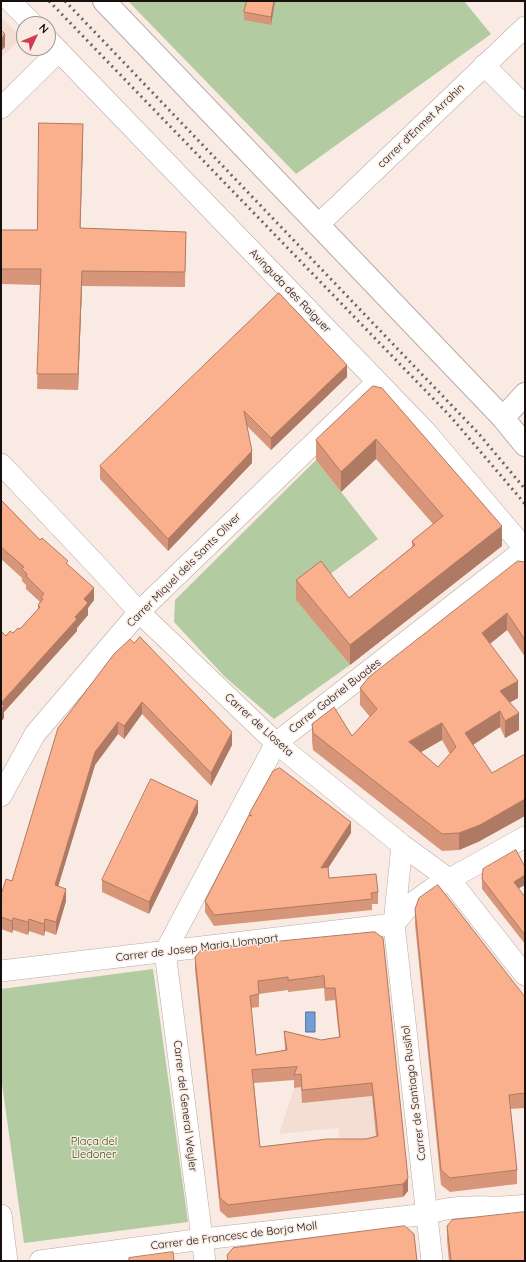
<!DOCTYPE html>
<meta charset="utf-8">
<style>
body{margin:0}
#map{position:relative;width:526px;height:1262px;overflow:hidden;background:#f9ebe4;font-family:Quicksand,sans-serif}
canvas{display:block}
.frame{position:absolute;inset:0;border:2px solid #16110f;pointer-events:none}
.north{position:absolute;left:16px;top:16px;width:40px;height:40px;box-sizing:border-box;background:#f9ebe4;border:1px solid #9e948f;border-radius:50%;rotate:46deg;font-size:11px;font-weight:700;line-height:16px;text-align:center;color:#16110f}
.north::after{content:'';display:block;margin:auto;width:14px;height:18px;background:#ce3d4e;clip-path:polygon(50% 0,100% 100%,50% 72%,0 100%)}
</style>
<div id="map">
<canvas width="526" height="1262"></canvas>
<div class="frame"></div>
<div class="north">N</div>
</div>
<script>
const ctx = document.querySelector('canvas').getContext('2d');
ctx.lineJoin = 'round';
function fill(path, color) { ctx.fillStyle = color; ctx.fill(path, 'evenodd'); }
function strokePath(path, color, width, dash) { ctx.strokeStyle = color; ctx.lineWidth = width; ctx.lineCap = dash ? 'butt' : 'round'; ctx.setLineDash(dash || []); ctx.stroke(path); }
function write(font, color, halo, rows, align = 'center') {
  ctx.font = font + ' Quicksand,sans-serif'; ctx.lineWidth = 3; ctx.setLineDash([]); ctx.textBaseline = 'middle'; ctx.strokeStyle = halo; ctx.fillStyle = color; for (const [text, x, y, turn = 0] of rows) {
    ctx.save(); ctx.translate(x, y); ctx.rotate((+turn || 0) * Math.PI / 180); ctx.textAlign = isNaN(turn) ? turn : align; if (halo) ctx.strokeText(text, 0, 0); ctx.fillText(text, 0, 0); ctx.restore();
  }
}
fill(new Path2D(`
 M1 17 22 38 1 58Z
 M395 1071 403 1146 341 1152 338 1128 279 1134 297 1080Z`), '#f4ded4');
fill(new Path2D(`
 M128 1H464L491 34 296 174Z
 M316 460 378 539 296 599 350 665 274 719 225 677 174 622 175 600Z
 M153 969 188 1222 24 1243 1 1076V989Z`), '#b3cba1');
const water = new Path2D(`
 M306 1012H315V1032H306Z`);
fill(water, '#739dd9');
strokePath(water, '#57739c', 1);
const street = new Path2D(`
 M10 1 33 24
 M48 40 426 432 525 549
 M484 65 525 106
 M1 108 59 51
 M318 225 525 27
 M1 464 102 571 139 612 276 743 402 845 450 880 525 975
 M1 796 35 734 139 612 377 382
 M402 845 394 924 432 1261
 M394 924 411 904 432 889 525 837
 M1 971 394 924
 M1 1215 7 1261
 M40 1261 203 1239 428 1214C458 1202 493 1210 525 1205
 M205 1261 165 952 276 743 525 549`);
const secondary = new Path2D(`
 M503 418 525 394`);
const primary = new Path2D(`
 M104 1 503 418 525 445`);
strokePath(street, '#b8aaa4', 22);
strokePath(secondary, '#b8aaa4', 24);
strokePath(primary, '#b8aaa4', 24);
strokePath(street, '#fff', 21);
strokePath(secondary, '#fff', 22);
strokePath(primary, '#fff', 22);
strokePath(new Path2D(`
 M49 1 451 417 525 504
 M65 1 479 434 525 489`), '#6d6561', 3, [2, 4]);
fill(new Path2D(`
 M275 1 271 25 244 20V12Z
 M83 139 80 228 186 232 185 287 82 286 78 390 37 389 40 285 1 284V230H37Z
 M279 293 347 377 271 450 247 426 252 463 168 551 100 479V466Z
 M373 386 502 546 350 665 296 600V580L349 598 412 547V541L433 524 376 459 341 492 316 460V440Z
 M1 500 40 540 68 565 94 600 88 608V615L77 628V631L4 712V718L1 722V631L6 636 20 629 38 609V605L40 602 26 589V585L22 581V578L1 559Z
 M525 562V657L507 630 490 644 518 698 510 702 519 730 505 738 500 727 473 745 480 841 459 850 442 851 313 750 312 741V724L352 736 370 717 360 705V688ZM442 740 450 754 438 767 421 752Z
 M134 643 232 745 211 786 142 714 124 739 118 734 95 765 58 886 66 901 56 935 45 931 44 936 29 931 28 935 13 930 12 933 1 929V895L12 881Z
 M198 813 149 914 102 892V880Z
 M249 814 351 833 328 868 329 878 378 892V904H372V910L214 926 205 912V901L249 815Z
 M525 867V885L518 888 525 897V944L482 889V879Z
 M415 909 525 997V1108L510 1109 517 1170V1184L450 1192 441 1185 415 924Z
 M375 932 408 1191 403 1197 228 1218 220 1211 195 970V957ZM324 988 325 1001 335 1000 339 1037 321 1040 284 1031 285 1050 256 1055 251 1008 259 1007V994L288 990V992ZM294 1080V1088L301 1087 302 1103 372 1096 376 1136 366 1139 260 1147 254 1083Z
 M447 1226 525 1261H449L447 1240Z`), '#d79679');
fill(new Path2D(`
 M274 1H275L271 25V17Z
 M5 34V47L1 51V39Z
 M83 124V139L80 243V228Z
 M82 271V286L78 390V374Z
 M347 365V377L271 450V438Z
 M376 439V459L341 492V472Z
 M252 451V463L168 551V539Z
 M502 526V546L350 665V645Z
 M94 588V600L88 608V615L77 628V631L4 712V718L1 722V703L75 617 84 599Z
 M507 613V630L482 650V633Z
 M518 681V698L500 708V691Z
 M142 702V714L124 739V726Z
 M500 711V727L465 750V733Z
 M519 713V730L505 738V721Z
 M118 722V734L95 765 55 897V885L95 752Z
 M442 723V740L409 759V742Z
 M232 732V745L211 786V773Z
 M525 799V816L480 841 459 850V833Z
 M198 801V813L149 914V902Z
 M351 822V833L321 879V868Z
 M525 875V885L514 891V882Z
 M66 889V901L56 935V922Z
 M13 918V930L12 933V921Z
 M29 919V931L28 935V922Z
 M45 919V931L44 936V924Z
 M408 1178V1191L403 1197V1184Z`), '#af7a63');
const building = new Path2D(`
 M247 1H274L271 17 244 12Z
 M1 30 5 34 1 39Z
 M39 123 83 124 80 228 186 232 185 272 82 271 78 374H37L41 269H1V230H37Z
 M279 293 347 365 271 438 244 411 252 451 168 539 100 466Z
 M373 386 382 388 502 526 350 645 296 580 321 561 349 598 415 545 412 541 443 516 376 439 341 472 316 440Z
 M1 500 40 540 42 538 68 561 66 563 94 588 84 599 88 603 75 617 77 619 1 703 4 706 1 710V631L6 636 10 631 13 633 18 628 20 629 40 607 38 605 43 599 41 597 44 594 26 576 27 574 22 569 24 567 1 547Z
 M518 561 525 562V640L507 613 482 633 518 681 500 691 519 713 505 721 500 711 465 733 492 773 525 754V799L480 825 459 833 442 834 313 733 312 724 334 707 352 736 377 709 360 688 369 677ZM442 723 456 747 438 767 409 742Z
 M140 637 232 732 211 773 142 702 124 726 118 722 95 752 55 885 66 889 56 922 45 919 44 924 29 919 28 922 13 918 12 921 1 917V906L2 902H1V895L6 879 12 881 58 728 114 654 130 639 134 643Z
 M280 768 351 822 321 868 328 867 329 878 376 874 378 892 371 893 372 899 214 915 205 901 249 815 252 816 249 814 273 771Z
 M151 779 198 801 149 902 102 880Z
 M516 850 525 867V875L514 882 525 897V935L482 879 483 869Z
 M438 885 525 997V1093L509 1095 517 1170 450 1178 441 1170 415 909 419 898Z
 M375 932 383 938 408 1178 403 1184 228 1205 220 1198 195 957 202 949ZM324 976 325 988H335L340 1037 321 1040 284 1031 287 1050 256 1055 250 996 259 994 258 981 288 977V980ZM297 1067 294 1075 301 1074 302 1090 372 1083 378 1136 366 1139H327L260 1147 252 1070Z
 M525 1212V1261H451L447 1226 452 1220Z
 M405 1226 414 1234 417 1261H228L227 1255 233 1248Z
 M173 1252 174 1261H129V1258Z`);
fill(building, '#faaf8d');
strokePath(building, '#af7a63', 1);
write('11px', '#16110f', '#f9ebe4', [
 ["carrer d'Enmet Arrahin",421,126,-44],
 ["Avinguda des Raiguer",290,291,46],
 ["Carrer Miquel dels Sants Oliver",184,570,-45],
 ["Carrer Gabriel Buades",335,696,-38],
 ["Carrer de Lloseta",259,725,42],
 ["Carrer de Josep Maria Llompart",197,948,-7],
 ["Carrer de Santiago Rusiñol",414,1093,-97],
 ["Carrer del General Weyler",185,1106,83],
 ["Carrer de Francesc de Borja Moll",234,1236,-7]
]);
write('11px', '#305107', '#f9ebe4', [
 ["Plaça del",94,1142],
 ["Lledoner",94,1155]
]);
</script>
